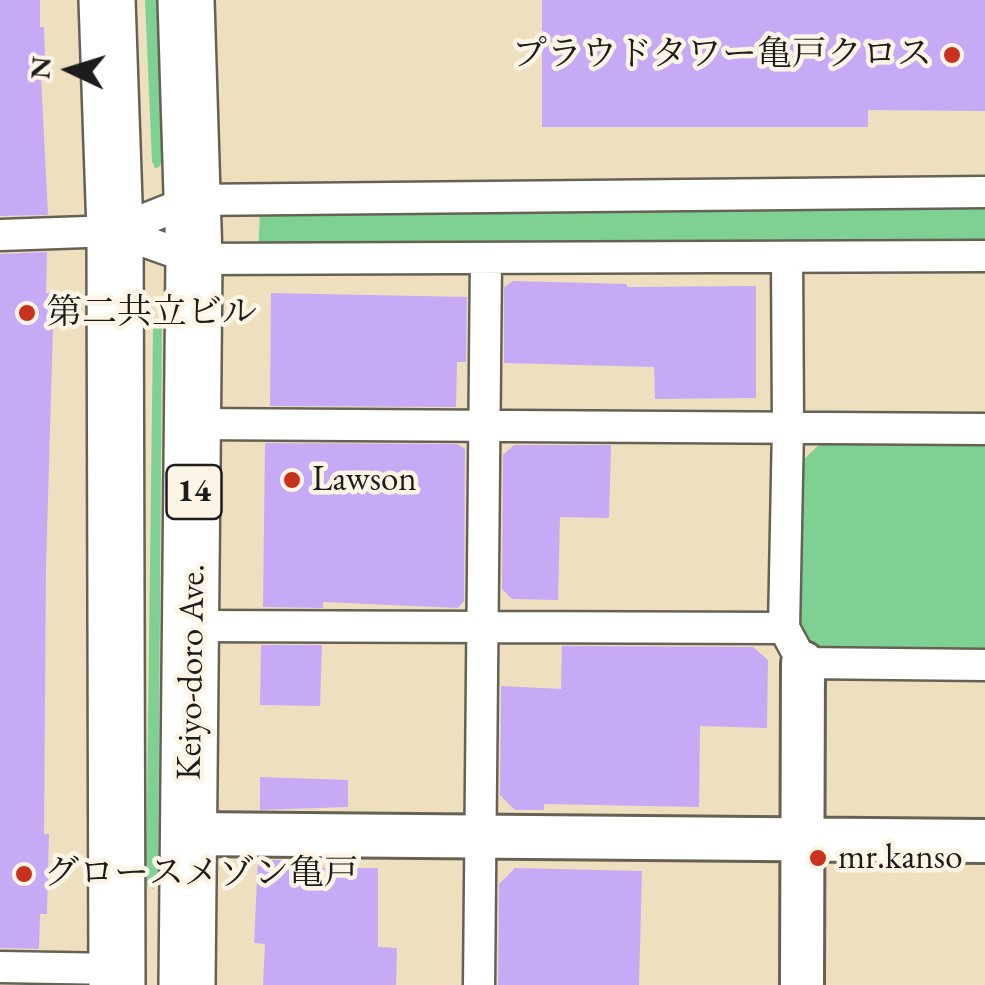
<!DOCTYPE html>
<meta charset="utf-8">
<style>
body{margin:0}
#map{position:relative;width:985px;height:985px;overflow:hidden;background:#eee0be;font-family:"EB Garamond",serif}
canvas{display:block}
.north{position:absolute;left:20px;top:20px;width:100px;height:100px;-webkit-text-stroke:8px #fcf5e5;paint-order:stroke;rotate:274deg;font-size:28px;font-weight:700;line-height:40px;text-align:center;color:#1c1c1c}
.north::after{content:'';display:block;margin:auto;width:35px;height:45px;background:#1c1c1c;clip-path:polygon(50% 0,100% 100%,50% 72%,0 100%)}
</style>
<div id="map">
<canvas width="985" height="985"></canvas>
<div class="north">N</div>
</div>
<script>
const ctx = document.querySelector('canvas').getContext('2d');
ctx.lineJoin = 'round';
function fill(path, color) { ctx.fillStyle = color; ctx.fill(path, 'evenodd'); }
function strokePath(path, color, width, dash) { ctx.strokeStyle = color; ctx.lineWidth = width; ctx.lineCap = dash ? 'butt' : 'round'; ctx.setLineDash(dash || []); ctx.stroke(path); }
function write(font, color, halo, rows, align = 'center') {
  ctx.font = font + ' "EB Garamond","Noto Serif JP",serif'; ctx.lineWidth = 9; ctx.setLineDash([]); ctx.textBaseline = 'middle'; ctx.strokeStyle = halo; ctx.fillStyle = color; for (const [text, x, y, turn = 0] of rows) {
    ctx.save(); ctx.translate(x, y); ctx.rotate((+turn || 0) * Math.PI / 180); ctx.textAlign = isNaN(turn) ? turn : align; if (halo) ctx.strokeText(text, 0, 0); ctx.fillText(text, 0, 0); ctx.restore();
  }
}
fill(new Path2D(`
 M145 0H157L162 162 159 167 155 168 152 161Z
 M985 204V246L258 254 260 212Z
 M155 321 162 325 158 885 153 889 146 884 153 327Z
 M825 439 985 443V654L815 649 799 630 803 460Z`), '#7ed193');
fill(new Path2D(`
 M0 0H40V27H44L45 57H40L48 215 0 216Z
 M542 0H985V111L868 110V127H542Z
 M47 252 46 293H54L46 566 44 834H49L47 914H40L39 949 0 948V254Z
 M513 281 627 284V287L756 286V398L655 399 654 367 504 363V287Z
 M271 293 467 297 466 362H457L456 407 270 406Z
 M265 443 457 444 465 449 464 601 458 608 323 602V608L263 607Z
 M514 445H611L609 518 560 517 558 600 512 599 502 589 503 455Z
 M261 645H322L320 706 260 705Z
 M562 646 753 647 768 660 767 728 700 726 699 807 544 804V810H515L500 795 501 686 561 689Z
 M260 777 348 780V807L260 810Z
 M258 860H319V868H378V947L397 948 396 985H263L265 944 254 943Z
 M515 868 642 871 639 985H498L499 884Z`), '#c6aaf6');
const street = new Path2D(`
 M115 231 194 259 985 256
 M0 235 115 231 193 200 985 192
 M787 257 788 427 784 628 803 663 985 665
 M194 424 985 429
 M193 626 784 628
 M0 967 117 969
 M479 985 486 259`);
const secondary = new Path2D(`
 M190 834 985 841
 M802 985 803 663`);
const highway = new Path2D(`
 M107 0 115 231 117 985
 M186 0 194 259 187 985`);
strokePath(street, '#666155', 35);
strokePath(secondary, '#666155', 48);
strokePath(highway, '#666155', 60);
strokePath(street, '#fff', 30);
strokePath(secondary, '#fff', 42);
strokePath(highway, '#fff', 55);
for (const [x, y, r, color] of [
 [952,55,10,"#c8321e"],
 [27,313,10,"#c8321e"],
 [292,480,10,"#c8321e"],
 [818,858,10,"#c8321e"],
 [24,874,10,"#c8321e"]
]) { const dot = new Path2D(); dot.arc(x, y, r, 0, 2 * Math.PI); ctx.fillStyle = color; ctx.fill(dot); strokePath(dot, '#fcf5e5', 4); }
for (const [x, y, w] of [
 [194,492,55]
]) { const box = new Path2D(); box.roundRect(x - w / 2, y - 27, w, 54, 8); ctx.fillStyle = '#fcf5e5'; ctx.fill(box); strokePath(box, '#1c1c1c', 2.5); }
write('bold 32px', '#1c1c1c', null, [
 ["14",194,492]
]);
write('35px', '#1c1c1c', '#fcf5e5', [
 ["プラウドタワー亀戸クロス",932,55,"right"],
 ["第二共立ビル",47,313],
 ["Lawson",312,480],
 ["mr.kanso",838,858],
 ["グロースメゾン亀戸",44,874]
], 'left');
write('35px', '#1c1c1c', '#fcf5e5', [
 ["Keiyo-doro Ave.",192,672,-89]
]);
</script>
